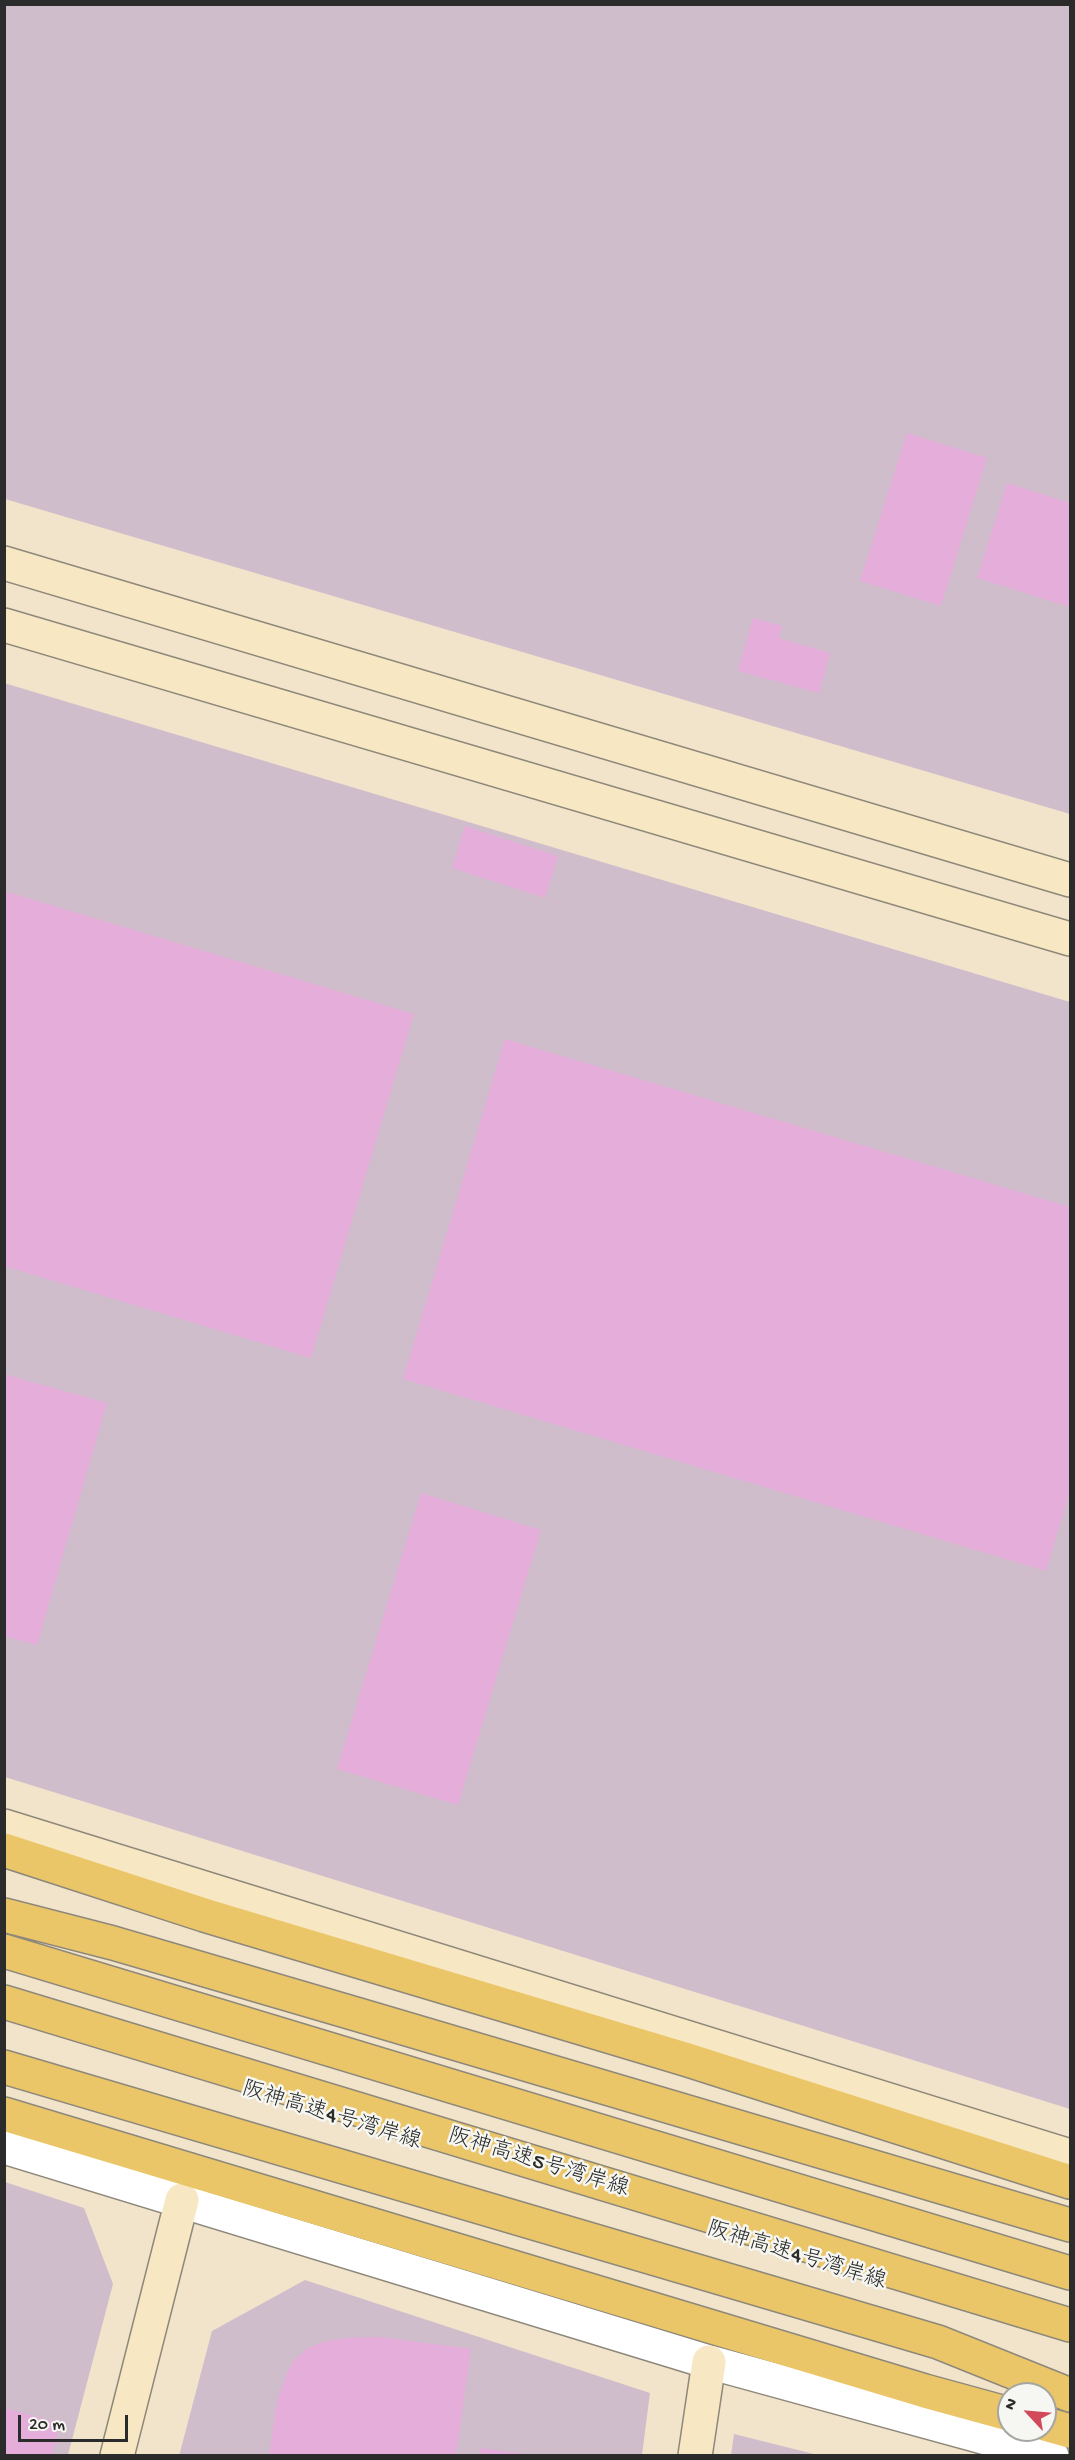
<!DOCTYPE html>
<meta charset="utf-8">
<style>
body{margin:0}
#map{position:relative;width:1075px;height:2460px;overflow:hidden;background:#f2e4cb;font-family:"Gochi Hand",sans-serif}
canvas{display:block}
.frame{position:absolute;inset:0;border:6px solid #2b2b2b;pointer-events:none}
.north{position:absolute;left:997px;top:2382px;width:60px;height:60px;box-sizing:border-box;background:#f6f6f2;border:2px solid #a5a5a2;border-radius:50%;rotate:296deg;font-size:16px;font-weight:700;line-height:24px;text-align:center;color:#2b2b2b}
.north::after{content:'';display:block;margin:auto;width:21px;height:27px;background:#d1495b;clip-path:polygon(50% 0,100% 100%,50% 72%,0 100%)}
.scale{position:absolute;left:18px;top:2415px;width:110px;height:27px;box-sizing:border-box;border:3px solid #2b2b2b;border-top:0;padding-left:8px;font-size:18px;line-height:21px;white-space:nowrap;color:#2b2b2b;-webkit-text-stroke:4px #f6f6f2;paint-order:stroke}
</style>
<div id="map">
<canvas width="1075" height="2460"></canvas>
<div class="frame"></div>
<div class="north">N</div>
<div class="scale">20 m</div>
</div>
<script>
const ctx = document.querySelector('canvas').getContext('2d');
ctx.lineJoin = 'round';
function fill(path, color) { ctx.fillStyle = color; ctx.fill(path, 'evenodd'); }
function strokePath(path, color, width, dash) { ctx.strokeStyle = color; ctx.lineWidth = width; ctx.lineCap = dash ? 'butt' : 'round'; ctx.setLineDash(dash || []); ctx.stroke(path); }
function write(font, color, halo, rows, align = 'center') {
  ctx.font = font + ' "Gochi Hand","Klee One",sans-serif'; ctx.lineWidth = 5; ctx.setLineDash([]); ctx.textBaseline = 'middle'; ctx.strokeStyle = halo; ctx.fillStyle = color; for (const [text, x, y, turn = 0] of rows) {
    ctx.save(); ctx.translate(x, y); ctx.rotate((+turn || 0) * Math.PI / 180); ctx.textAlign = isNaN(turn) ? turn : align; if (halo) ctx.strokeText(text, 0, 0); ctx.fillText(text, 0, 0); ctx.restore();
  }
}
fill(new Path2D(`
 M4 5H1070V814L5 499Z
 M4 683 1070 1002V2109L5 1777Z
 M5 2182 84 2208 113 2284 68 2455 5 2456Z
 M305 2280 650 2393 642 2455 179 2456 212 2331Z
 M734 2434 818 2455H731Z`), '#d0bdcc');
fill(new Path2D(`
 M907 433 987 458 941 606 860 581Z
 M1007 483 1070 503V607L977 578Z
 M753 618 782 626 779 638 830 653 819 693 738 671Z
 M465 826 558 856 545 898 452 868Z
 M4 891 414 1014 311 1358 4 1266Z
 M505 1039 1070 1207V1490L1046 1571 403 1379Z
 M4 1374 107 1403 37 1645 4 1636Z
 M421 1493 541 1530 458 1805 337 1769Z
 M380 2337 471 2349 456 2456H269L277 2401 287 2373 294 2360 308 2348 326 2341 348 2338Z
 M4 2408 60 2423 52 2456H4Z
 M481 2448 525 2454V2456H480Z`), '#e5add9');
const street = new Path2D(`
 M4 2147 709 2362 1052 2456`);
const secondary = new Path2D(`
 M4 563 1070 880
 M4 625 1070 939
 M4 1826 1070 2156
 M117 2456 182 2200
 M695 2456 709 2362`);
const highway = new Path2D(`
 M4 1850 204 1915 688 2060 1070 2182
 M4 1915 113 1943 366 2017 1070 2225
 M4 1951 1070 2273
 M4 2002 1070 2325
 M4 2067 938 2342 1070 2395
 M4 2114 925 2391 1009 2414
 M1045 2424 1070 2431`);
strokePath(street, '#8e887b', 36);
strokePath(secondary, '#8e887b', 36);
strokePath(highway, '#8e887b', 36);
strokePath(street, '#fff', 33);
strokePath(secondary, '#f7e8c3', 33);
strokePath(highway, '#eac669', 33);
write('22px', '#2b2b2b', '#f6f6f2', [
 ["阪神高速4号湾岸線",331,2117,17],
 ["阪神高速5号湾岸線",538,2164,17],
 ["阪神高速4号湾岸線",796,2257,17]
]);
</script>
